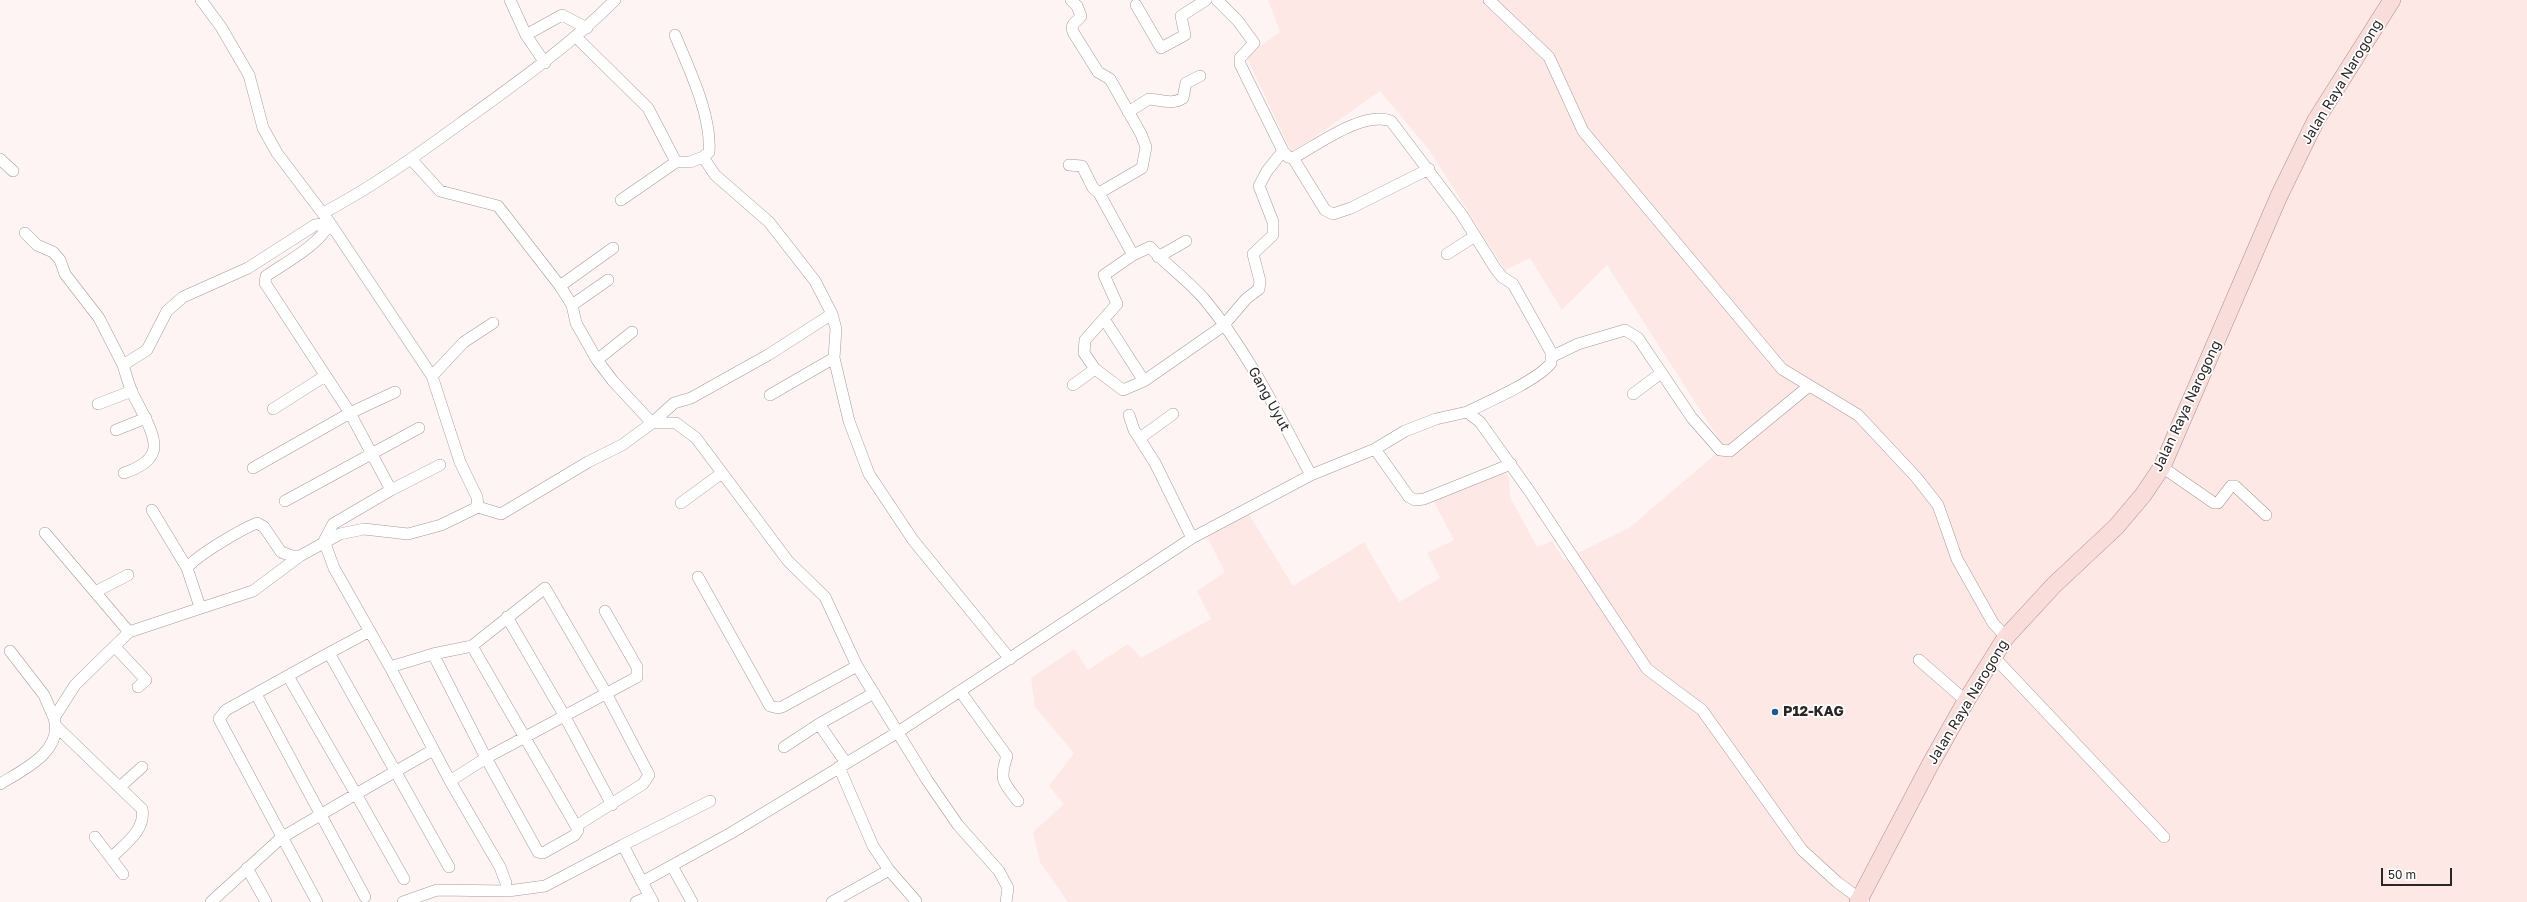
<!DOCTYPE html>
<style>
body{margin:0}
#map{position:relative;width:2527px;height:902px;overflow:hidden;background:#fdf4f3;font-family:"Golos Text",sans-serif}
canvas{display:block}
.scale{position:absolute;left:2381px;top:868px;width:71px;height:18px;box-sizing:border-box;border:2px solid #2b2626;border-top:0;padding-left:5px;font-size:12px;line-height:14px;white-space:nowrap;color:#2b2626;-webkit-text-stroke:3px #fff;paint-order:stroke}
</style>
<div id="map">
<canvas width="2527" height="902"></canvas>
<div class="scale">50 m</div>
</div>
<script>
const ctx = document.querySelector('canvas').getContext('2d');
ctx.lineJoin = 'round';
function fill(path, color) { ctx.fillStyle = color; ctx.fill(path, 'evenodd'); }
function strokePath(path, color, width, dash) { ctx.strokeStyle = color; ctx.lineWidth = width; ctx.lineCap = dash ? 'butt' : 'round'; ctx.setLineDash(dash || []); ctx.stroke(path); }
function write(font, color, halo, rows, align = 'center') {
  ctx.font = font + ' "Golos Text",sans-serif'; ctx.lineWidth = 3.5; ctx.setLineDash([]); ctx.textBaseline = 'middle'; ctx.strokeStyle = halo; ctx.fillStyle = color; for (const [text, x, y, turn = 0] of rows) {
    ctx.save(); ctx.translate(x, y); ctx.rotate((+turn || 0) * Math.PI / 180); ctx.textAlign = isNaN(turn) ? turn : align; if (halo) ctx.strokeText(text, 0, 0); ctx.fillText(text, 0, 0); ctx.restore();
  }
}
fill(new Path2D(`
 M1268 0H2527V902H1068L1040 862 1033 832 1064 804 1049 786 1074 753 1035 707 1031 678 1074 649 1088 670 1128 644 1141 658 1211 619 1197 591 1225 572 1206 535 1247 511 1293 586 1364 542 1399 602 1440 578 1427 553 1454 540 1433 500 1501 469 1509 477 1510 497 1537 547 1552 541 1564 560 1629 528 1724 447 1607 265 1562 310 1530 258 1505 270 1430 151 1380 91 1292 153 1246 56 1280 32Z`), '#fde8e6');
const street = new Path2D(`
 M201 0 221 27 249 75 263 128 277 153 330 223C318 246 288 261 266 276L265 283 350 413 391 490 333 524 324 541 334 568 390 667 450 781 500 867 506 883
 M510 0 526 35 545 63
 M1071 0 1077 6 1081 16C1077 23 1070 22 1073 32L1098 72 1110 79 1141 134 1146 147 1142 168 1099 193 1133 255
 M1217 0 1238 21 1254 43 1240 58V64L1283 151 1288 157 1293 158C1317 145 1364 110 1391 121L1462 215 1495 268 1502 277 1513 284 1551 352V363C1538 380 1488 402 1467 412
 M1489 0 1549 57 1583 131 1782 369 1858 415 1916 477 1938 505 1957 559 1993 623 2006 637
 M1136 5 1161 48 1185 35 1181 16 1206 0
 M526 35 562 15 587 28
 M675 35C689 69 712 116 709 152L703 157
 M576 37 648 108 676 162H690L703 157 715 175 769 222 815 281 832 314 836 329 834 358 849 421 869 474 913 540 1010 659
 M1128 112 1149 99C1161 100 1173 105 1183 98L1186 83 1200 76
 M1293 158 1325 210 1333 214 1351 208 1429 169
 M0 159 13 171
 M411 159 440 191 498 206 560 286 572 305 576 323 597 360 613 381 652 423 674 403 691 398 768 355 832 314
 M1069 165 1082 166 1093 188 1099 193
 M621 200 676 162
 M323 213C371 188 417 155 461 123 515 84 568 47 615 0
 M25 233 37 245 53 252 60 260 65 274 99 318 123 365
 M1447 254 1475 236
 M1158 257 1186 241
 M560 286 613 248
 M572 305 608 280
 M1104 319 1144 381 1223 326 1246 299 1259 289 1260 281 1253 254 1273 235V222L1259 186 1267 171 1283 151
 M1551 357 1578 344 1625 330 1638 338 1692 418 1720 450 1730 451 1809 386
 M597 360 632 332
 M1095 369 1123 390 1144 381
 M432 376 464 342 493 323
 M1073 385 1095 369 1084 353 1085 340 1117 304 1104 275 1133 255 1150 247C1167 266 1188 280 1205 300 1249 353 1279 416 1311 475
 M1633 394 1661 373
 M770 395 834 358
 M98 404 132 391
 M273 409 325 376
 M1129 415 1134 430 1155 463 1192 538
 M116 430 146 418
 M1140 438 1173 414
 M1375 449 1409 497 1415 500 1424 499 1511 464
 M2162 467 2214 503H2218L2231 486H2235L2266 515
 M253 468 350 413 395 392
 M124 473C134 470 149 463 153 452 159 437 138 406 132 392 128 383 126 374 123 365L147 350 167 311 183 297 248 268 315 225 330 223 432 376 460 462 477 497 478 507
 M391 490 440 465
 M285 501 419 428
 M681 503 722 473
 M152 510 187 568
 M45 533 129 632
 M698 577 770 706 778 708 782 707 857 666
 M95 592 128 575
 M198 609 253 591 300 556
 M507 617 564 715 612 805
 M370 631 329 653 449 867
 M472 646 576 826
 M115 647 146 680 138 687
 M10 651 44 695 54 718
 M433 654 486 758 637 677V667L605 611
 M1993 656 2164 837
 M1919 660 1966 701
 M390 667 433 654 472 646 545 588 606 693 649 775 643 784 576 826 578 830 575 835 543 853 538 852 486 758 450 781
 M288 676 356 794 433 750
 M960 691 1007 756C999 780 1003 782 1018 801
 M256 694 365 897
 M819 724 874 693
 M57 727 142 809C146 830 125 844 111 858
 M784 747 819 724 846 763
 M839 767 873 846 889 870 916 901
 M0 784C23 770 64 751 54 718L75 685 129 632 198 609 199 604 187 568C197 555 242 529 257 523L264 527 281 552 292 556H300L340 534 364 529 408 534 441 525 478 507 501 514 588 462 622 445 652 423H676L696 438 788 561 825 597 857 666 927 780 958 825 999 871 1008 888 1006 902
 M121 786 142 767
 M95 837 123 874
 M623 845 710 801
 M672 866 692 902
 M247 868 266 902
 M211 902 281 838 356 794 404 879
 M317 902 219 719 226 710 329 653
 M403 902 437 890 508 891 545 886 623 845 642 882
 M636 902 650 896
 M653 902 642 882 731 833 898 732 1192 538 1311 475 1375 449 1405 431 1436 419 1467 412 1480 422 1530 492 1647 669 1702 710 1802 850 1837 882 1864 902
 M832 902 889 870`);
const primary = new Path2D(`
 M1858 902 1930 765 1966 701 2006 637 2054 585 2116 527 2143 495 2162 467 2279 196 2316 120 2392 0`);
strokePath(street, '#a59a99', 12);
strokePath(primary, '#ad8f8b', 18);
strokePath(street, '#fff', 11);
strokePath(primary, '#f8ddda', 17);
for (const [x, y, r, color] of [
 [1775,712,4,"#1d5a90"]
]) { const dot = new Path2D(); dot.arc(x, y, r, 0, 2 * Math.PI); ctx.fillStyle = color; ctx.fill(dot); strokePath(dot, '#fff', 1.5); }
write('14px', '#2b2626', '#fff', [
 ["Jalan Raya Narogong",2342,82,-59],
 ["Gang Uyut",1269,399,61],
 ["Jalan Raya Narogong",2187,406,-65],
 ["Jalan Raya Narogong",1968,702,-59]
]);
write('bold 14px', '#2b2626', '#fff', [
 ["P12-KAG",1783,712]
], 'left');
</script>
